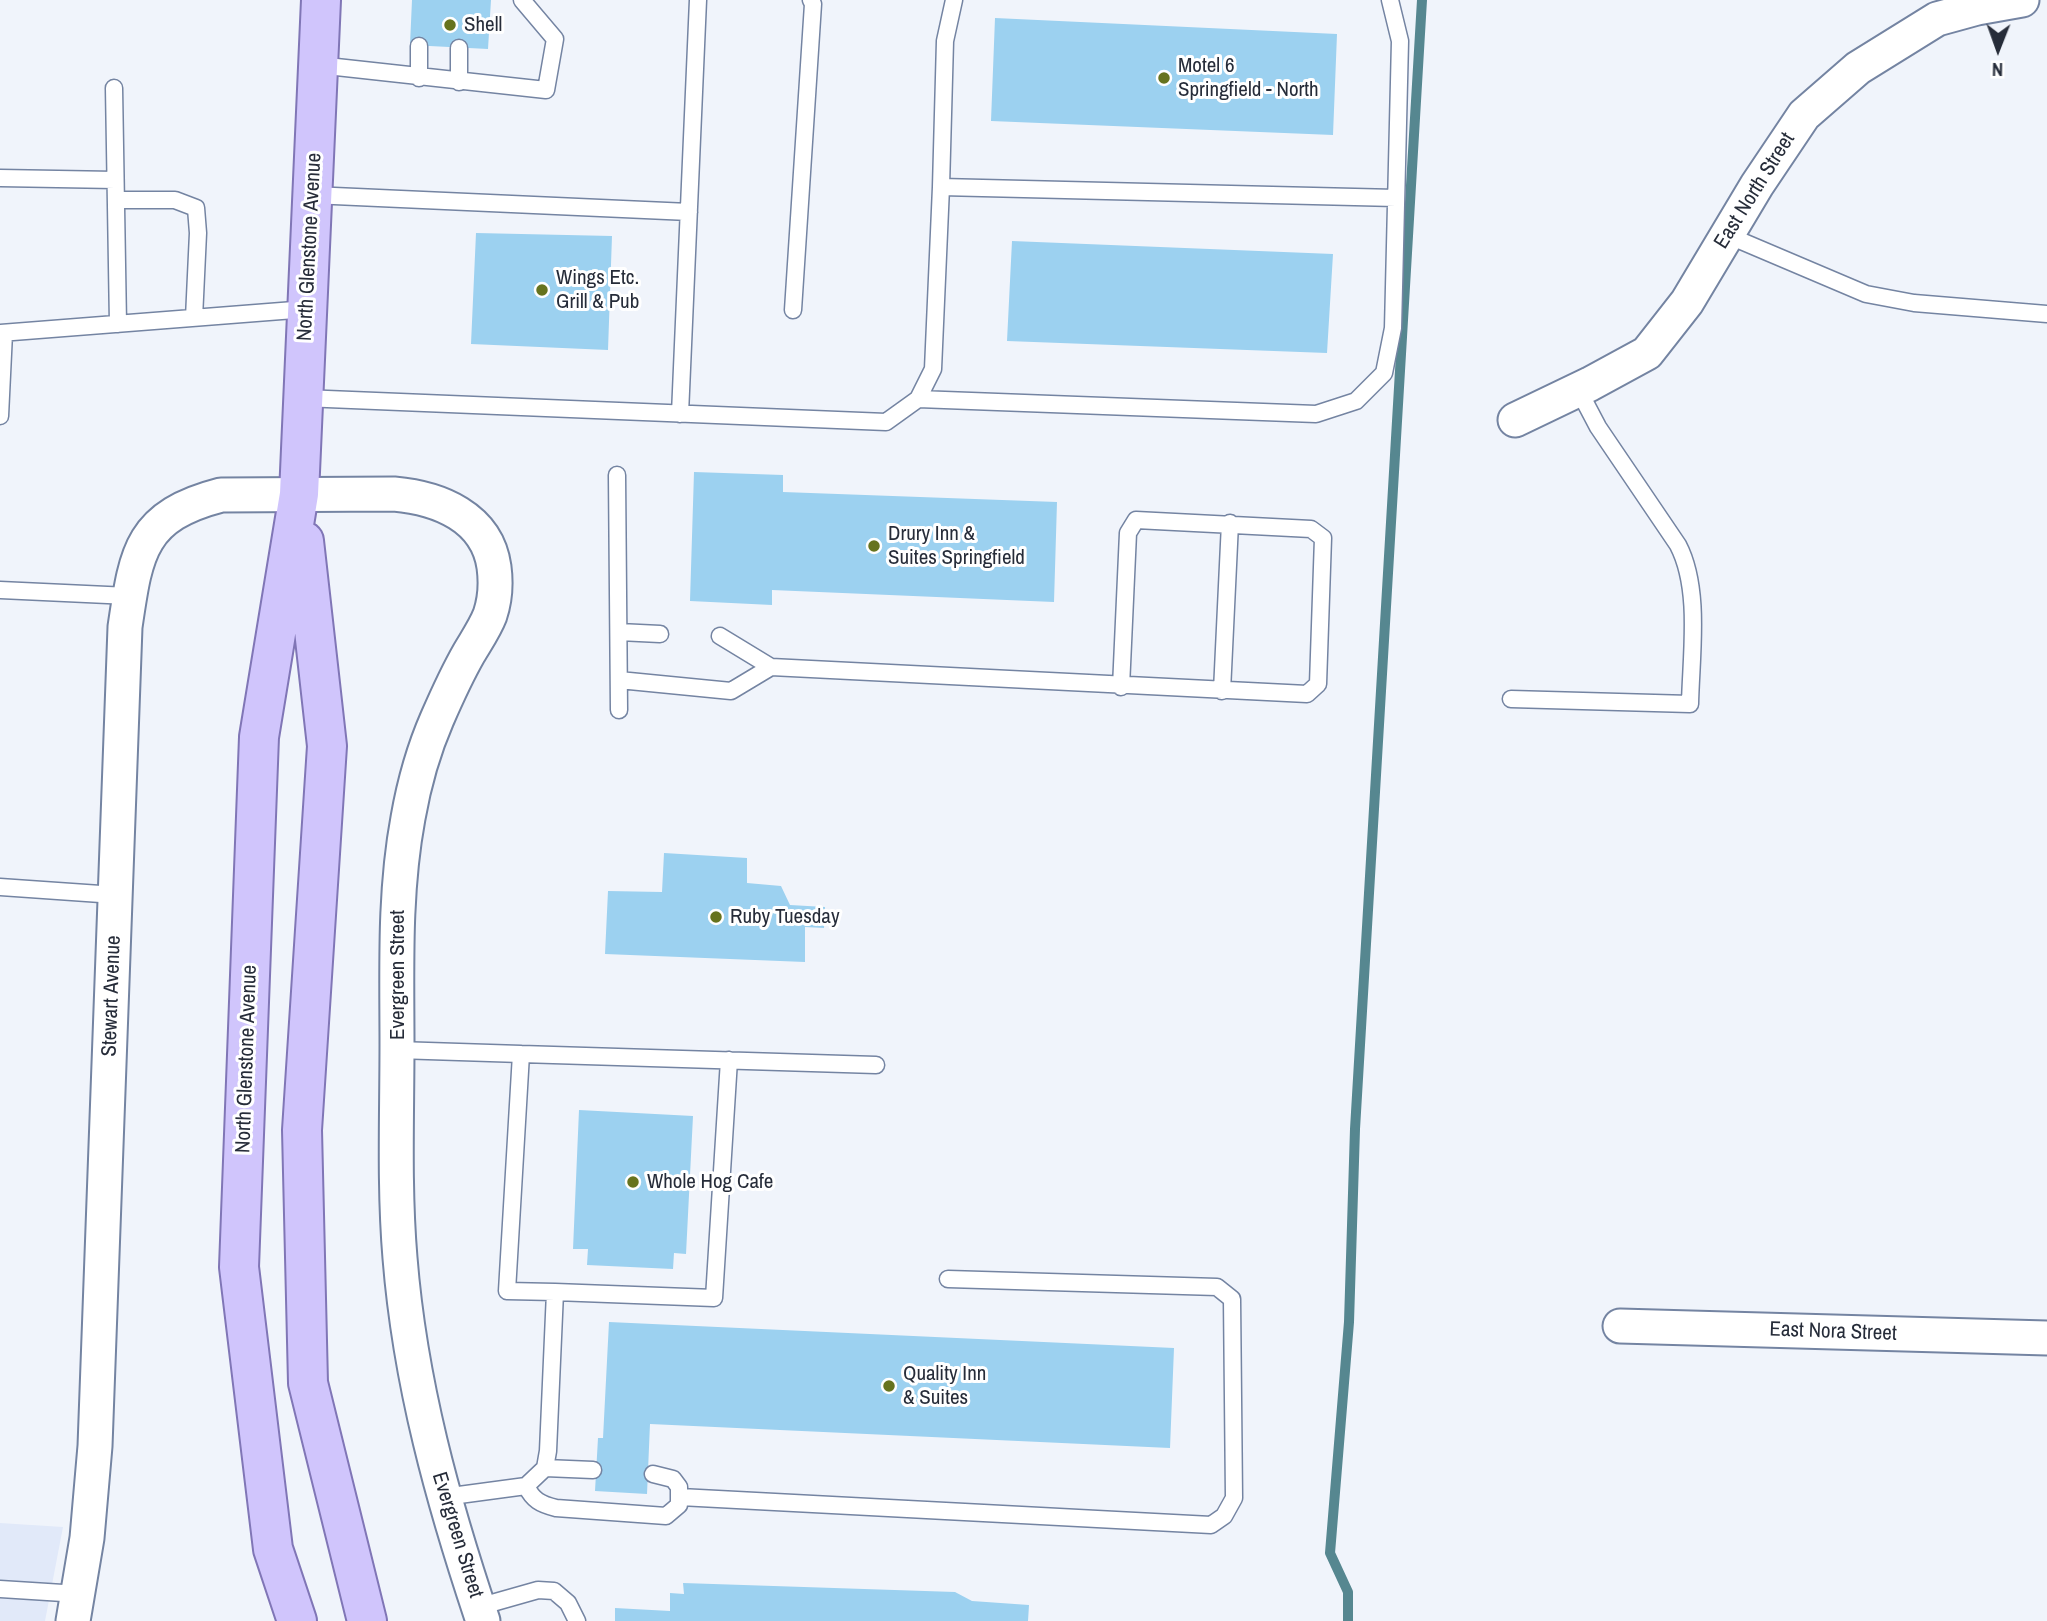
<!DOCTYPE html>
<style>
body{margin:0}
#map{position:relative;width:2047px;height:1621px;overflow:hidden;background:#f0f4fb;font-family:"Archivo Narrow",sans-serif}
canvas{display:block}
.north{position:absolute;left:1963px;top:14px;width:70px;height:70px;-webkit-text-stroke:5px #fff;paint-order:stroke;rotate:181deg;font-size:19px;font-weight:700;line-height:28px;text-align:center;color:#262c39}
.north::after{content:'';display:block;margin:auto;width:24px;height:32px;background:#262c39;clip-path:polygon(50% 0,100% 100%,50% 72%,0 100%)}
</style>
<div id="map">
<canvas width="2047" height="1621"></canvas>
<div class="north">N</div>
</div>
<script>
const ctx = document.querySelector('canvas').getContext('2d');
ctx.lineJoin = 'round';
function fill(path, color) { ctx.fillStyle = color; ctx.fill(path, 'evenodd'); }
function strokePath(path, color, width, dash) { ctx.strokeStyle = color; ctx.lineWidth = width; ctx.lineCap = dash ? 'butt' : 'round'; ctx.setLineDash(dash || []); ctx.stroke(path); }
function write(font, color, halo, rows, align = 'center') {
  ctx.font = font + ' "Archivo Narrow",sans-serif'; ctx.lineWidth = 6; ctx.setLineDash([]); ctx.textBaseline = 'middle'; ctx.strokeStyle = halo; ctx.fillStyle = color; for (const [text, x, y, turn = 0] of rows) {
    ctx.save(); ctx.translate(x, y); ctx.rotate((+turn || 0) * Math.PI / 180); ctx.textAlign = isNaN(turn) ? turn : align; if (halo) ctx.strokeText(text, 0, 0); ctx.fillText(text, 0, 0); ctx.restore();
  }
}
fill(new Path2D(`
 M0 1523 63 1527 45 1621H0Z`), '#e1e9f9');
strokePath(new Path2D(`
 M1348 1621V1592L1330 1553 1349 1322 1355 1129 1422 0`), '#568790', 10);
fill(new Path2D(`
 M412 0H491L488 49 410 45Z
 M995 18 1337 34 1333 135 991 121Z
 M476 233 612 236 608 350 471 344Z
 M1012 241 1333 254 1327 353 1007 341Z
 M694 472 783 475V492L1057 502 1054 602 772 590V605L690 601Z
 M664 853 747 858V883L781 886 790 905 825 907 824 928 805 927V962L605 954 608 891 662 892Z
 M579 1110 693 1116 686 1254 674 1253 673 1269 587 1265 588 1249H573Z
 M609 1322 1174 1348 1170 1448 650 1424 647 1494 595 1491 598 1438H603Z
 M683 1583 955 1592 972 1601 1029 1605 1028 1621H615V1608L670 1611V1593L684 1594Z`), '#9cd1f0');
const service = new Path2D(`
 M318 65 546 90 555 39 522 0
 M419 78V46
 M459 82V48
 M114 88 118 324
 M0 178 115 180
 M941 187 1396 198
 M312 195 689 212
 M116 200H175L196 208 198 233 194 318
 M1727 235 1866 294 1914 303 2047 314
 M793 310 813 4 811 0
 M0 333 307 309
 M303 398 886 422 918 399 933 369 941 187 945 41 954 0
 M918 399 1316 414 1356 401 1384 373 1393 328 1400 41 1390 0
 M680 414 698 0
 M0 416 4 333
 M617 475 619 710
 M0 590 129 596
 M619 632 660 634
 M720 636 771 667
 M619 680 731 691 771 667 1307 694 1318 684 1323 538 1311 529 1136 520 1128 533 1121 687
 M1222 691 1230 523
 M1511 699 1690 704C1691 655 1701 589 1678 545L1598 427 1578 389
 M0 887 115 895
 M397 1050 521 1054 507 1291 555 1292 548 1451 545 1468 526 1486 444 1497
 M521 1054 876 1065
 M555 1292 714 1298 729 1060
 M545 1468 593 1470
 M526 1486C533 1500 540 1504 556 1508L666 1516 679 1505V1487L673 1479 653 1474
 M680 1497 1211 1525 1224 1516 1234 1498 1232 1299 1217 1287 948 1279
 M0 1589 79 1594
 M478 1607 538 1590 554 1591 568 1603 577 1621`);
const minor = new Path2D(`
 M1515 420 1590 384 1647 353 1687 302 1757 185 1804 115 1858 68 1937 19 1977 8 2022 0
 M1620 1326 2047 1338
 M73 1621 87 1538 95 1446 125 627C136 552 140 516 221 495L394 494C439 498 487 517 494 567 496 582 495 600 490 615 485 628 476 641 469 653 457 674 447 696 437 719 423 751 414 784 408 818 394 893 397 969 397 1044 397 1115 394 1187 400 1258 410 1383 443 1502 483 1621`);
const primary = new Path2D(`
 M304 541 327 746 302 1130 308 1383 367 1621
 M297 1621 273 1549 239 1267 259 737 299 494 321 0`);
strokePath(service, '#7484a2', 19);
strokePath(minor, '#7484a2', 37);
strokePath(primary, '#8076b6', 42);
strokePath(service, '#fff', 16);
strokePath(minor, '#fff', 33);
strokePath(primary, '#d0c5fc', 38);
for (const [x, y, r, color] of [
 [450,25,7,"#66731e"],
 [1164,78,7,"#66731e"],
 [542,290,7,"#66731e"],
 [874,546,7,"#66731e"],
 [716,917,7,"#66731e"],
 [633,1182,7,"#66731e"],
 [889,1386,7,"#66731e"]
]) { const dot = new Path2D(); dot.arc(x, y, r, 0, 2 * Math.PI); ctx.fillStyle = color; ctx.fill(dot); strokePath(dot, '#fff', 2.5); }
write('21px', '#262c39', '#fff', [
 ["Shell",464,25],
 ["Motel 6",1178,66],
 ["Springfield - North",1178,90],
 ["Wings Etc.",556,278],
 ["Grill & Pub",556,302],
 ["Drury Inn &",888,534],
 ["Suites Springfield",888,558],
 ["Ruby Tuesday",730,917],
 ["Whole Hog Cafe",647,1182],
 ["Quality Inn",903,1374],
 ["& Suites",903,1398]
], 'left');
write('21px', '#262c39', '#fff', [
 ["East North Street",1755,191,-58],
 ["North Glenstone Avenue",310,247,-87],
 ["Evergreen Street",398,975,-90],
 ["Stewart Avenue",112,996,-88],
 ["North Glenstone Avenue",247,1059,-88],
 ["East Nora Street",1833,1332,2],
 ["Evergreen Street",457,1535,73]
]);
</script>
